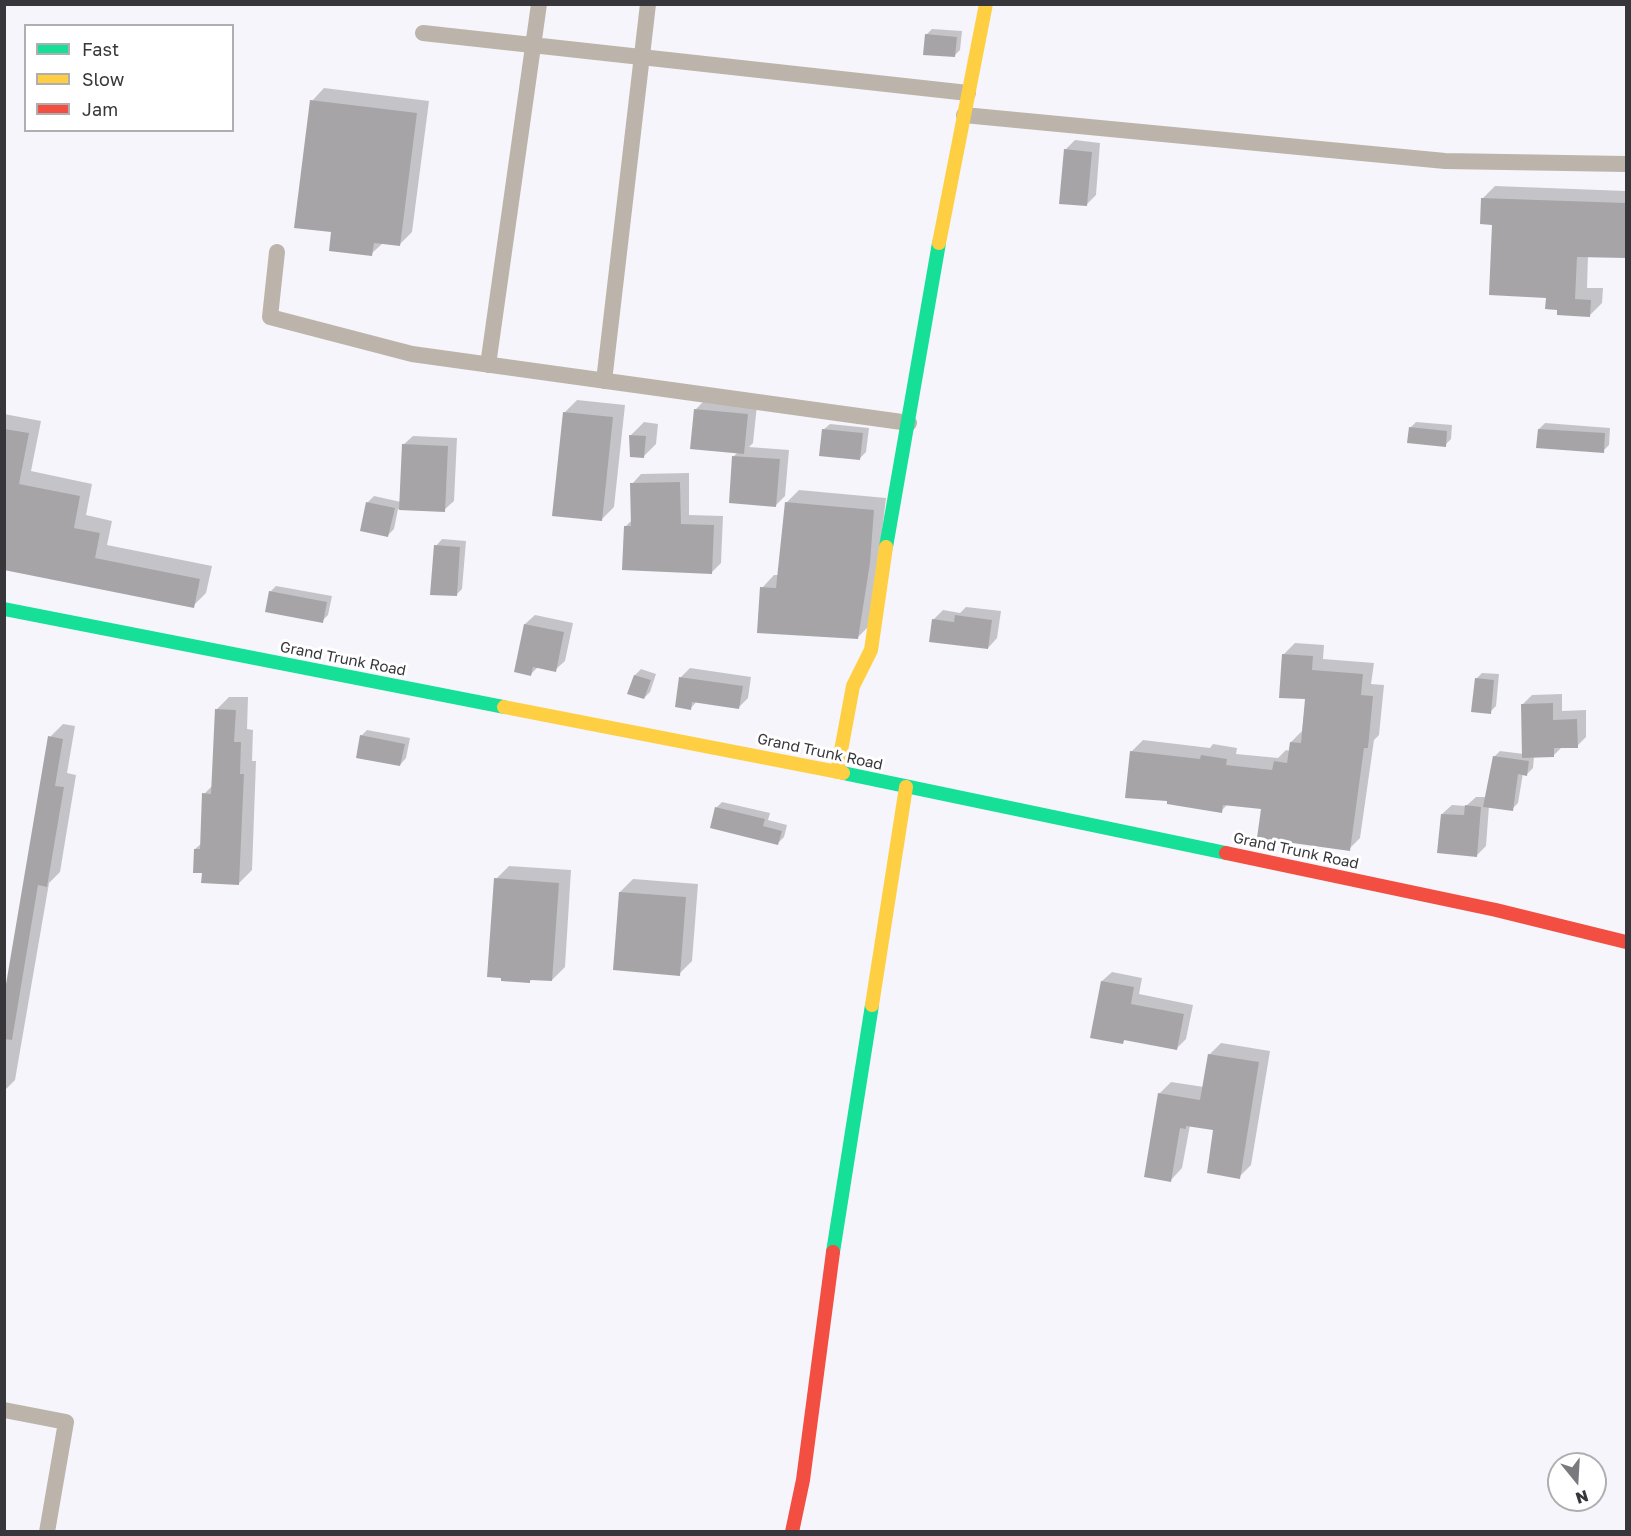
<!DOCTYPE html>
<style>
body{margin:0}
#map{position:relative;width:1631px;height:1536px;overflow:hidden;background:#f5f5fb;font-family:"Golos Text",sans-serif}
canvas{display:block}
.frame{position:absolute;inset:0;border:6px solid #37373b;pointer-events:none}
.legend{position:absolute;left:24px;top:24px;width:210px;height:108px;box-sizing:border-box;background:#fff;border:2px solid #afafb1;margin:0;padding:8px 10px;list-style:none;font-size:18px;color:#37373b}
.legend li{display:flex;align-items:center;gap:12px;height:30px}
.legend b{width:30px;border:2px solid #afafb1}
.north{position:absolute;left:1547px;top:1452px;width:60px;height:60px;box-sizing:border-box;background:#fff;border:2px solid #afafb1;border-radius:50%;rotate:162deg;font-size:16px;font-weight:700;line-height:24px;text-align:center;color:#37373b}
.north::after{content:'';display:block;margin:auto;width:21px;height:27px;background:#7a7a7e;clip-path:polygon(50% 0,100% 100%,50% 72%,0 100%)}
</style>
<div id="map">
<canvas width="1631" height="1536"></canvas>
<div class="frame"></div>
<ul class="legend">
<li><b style="height:8px;background:#16e098"></b>Fast</li>
<li><b style="height:8px;background:#ffcf43"></b>Slow</li>
<li><b style="height:8px;background:#f24e42"></b>Jam</li>
</ul>
<div class="north">N</div>
</div>
<script>
const ctx = document.querySelector('canvas').getContext('2d');
ctx.lineJoin = 'round';
function fill(path, color) { ctx.fillStyle = color; ctx.fill(path, 'evenodd'); }
function strokePath(path, color, width, dash) { ctx.strokeStyle = color; ctx.lineWidth = width; ctx.lineCap = dash ? 'butt' : 'round'; ctx.setLineDash(dash || []); ctx.stroke(path); }
function write(font, color, halo, rows, align = 'center') {
  ctx.font = font + ' "Golos Text",sans-serif'; ctx.lineWidth = 6; ctx.setLineDash([]); ctx.textBaseline = 'middle'; ctx.strokeStyle = halo; ctx.fillStyle = color; for (const [text, x, y, turn = 0] of rows) {
    ctx.save(); ctx.translate(x, y); ctx.rotate((+turn || 0) * Math.PI / 180); ctx.textAlign = isNaN(turn) ? turn : align; if (halo) ctx.strokeText(text, 0, 0); ctx.fillText(text, 0, 0); ctx.restore();
  }
}
fill(new Path2D(`
 M932 29 962 31 960 50 954 56 926 35Z
 M324 88 429 101 412 232 399 245 383 243 371 254 333 231 312 101Z
 M1075 140 1100 143 1096 195 1086 205 1065 150Z
 M1495 186 1626 191V255H1588L1587 288H1603L1602 303 1590 315 1559 308 1493 223 1483 198Z
 M577 400 625 405 614 507 601 520 564 413Z
 M705 400 757 405 753 443 749 447 789 450 785 496 776 505 734 456 738 452 696 409Z
 M4 414 41 421 31 471 92 484 86 515 112 521 107 545 212 566 206 593 193 606 4 568Z
 M644 422 658 424 656 444 643 457 631 435Z
 M1416 422 1452 425 1451 439 1445 445 1410 428Z
 M1545 423 1610 428 1609 445 1603 451 1539 429Z
 M830 424 869 428 866 452 860 458 823 430Z
 M413 436 457 438 454 501 444 510 398 509 394 529 388 535 362 529 368 502 374 496 401 502 403 445Z
 M689 473V515L723 516 721 563 712 572 626 526 632 520V484L641 474Z
 M799 490 886 498 871 624 858 637 762 588 774 575H779L787 502Z
 M442 539 466 541 462 589 456 595 436 546Z
 M276 586 332 596 328 615 322 621 270 592Z
 M966 607 1001 611 997 638 988 648 933 620 943 610 960 613Z
 M535 615 573 623 565 661 555 670 538 667 530 675 525 624Z
 M1295 643 1324 645 1323 659 1374 663 1371 684 1384 685 1379 735 1374 740 1360 838 1349 849 1263 808 1228 804 1221 811 1131 752 1143 740 1210 748 1213 744 1237 748 1236 754 1278 758 1286 750 1290 751 1291 742 1302 731 1306 698 1283 655Z
 M690 668 751 677 748 698 738 708 697 701 691 708 681 677Z
 M641 669 656 674 650 692 644 698 635 675Z
 M1482 673 1499 674 1496 706 1490 712 1476 679Z
 M1562 694V711L1586 710V737L1577 746 1562 747 1553 756H1534L1533 768 1527 774 1523 773 1518 803 1512 809 1489 806 1486 846 1477 855 1442 814 1452 805 1466 806 1476 797H1486L1494 757 1500 751 1524 754 1523 704 1532 695Z
 M229 697H248L247 729 253 730 252 761H256L252 870 239 883 203 871 195 849 202 843 204 794 213 785 216 710Z
 M63 724 75 726 67 773 76 775 60 872 49 883 15 1080 4 1091V1005L50 737Z
 M367 730 410 738 406 758 400 765 361 736Z
 M722 802 770 813 768 820 787 825 784 837 778 843 716 808Z
 M509 866 571 870 565 967 552 980 533 978 529 982 496 879Z
 M633 879 698 884 692 961 679 974 620 892Z
 M1112 972 1142 978 1139 994 1193 1005 1186 1039 1176 1049 1126 1039 1122 1042 1102 981Z
 M1221 1043 1270 1051 1251 1165 1239 1177 1215 1129 1190 1125 1182 1168 1171 1180 1159 1094 1171 1082 1204 1087 1209 1055Z`), '#0003');
fill(new Path2D(`
 M925 34 957 37 955 57 923 55Z
 M310 100 417 113 400 246 374 243 372 256 329 251 331 232 294 228Z
 M1064 149 1092 152 1087 206 1059 204Z
 M1481 198 1626 203V258L1577 257 1575 299 1591 300 1590 317 1557 315V310L1545 309 1546 298 1489 295 1492 225 1480 224Z
 M694 409 748 414 744 454 690 449Z
 M563 412 613 417 602 521 552 516Z
 M1409 427 1447 431 1446 447 1407 443Z
 M4 429 29 433 19 484 80 496 74 528 100 533 95 558 200 579 194 608 4 570Z
 M822 429 863 433 860 460 819 456Z
 M1538 429 1605 433 1604 453 1536 448Z
 M629 435 646 436 644 458 630 457Z
 M402 444 448 446 445 512 399 510Z
 M732 456 780 459 776 507 729 503Z
 M680 482 681 524 714 525 712 574 622 570 624 526H631L630 483Z
 M366 502 395 508 388 537 360 531Z
 M785 502 874 510 870 563 858 639 757 633 760 587 776 588Z
 M434 545 460 547 457 596 430 595Z
 M269 591 327 602 323 623 265 612Z
 M955 615 992 620 988 649 929 642 932 619 954 622Z
 M524 624 564 632 556 672 533 667 531 676 514 672Z
 M1282 654 1313 656 1312 670 1363 674 1361 695 1373 696 1368 748H1364L1350 851 1257 838 1261 809 1223 805 1222 813 1167 804V801L1125 798 1130 751 1200 759 1201 755 1227 759 1226 765 1272 770 1274 761 1287 763 1290 742 1301 743 1305 699 1279 698Z
 M634 675 651 680 644 699 627 694Z
 M679 677 743 686 739 709 692 702 691 710 675 707Z
 M1475 678 1494 680 1491 714 1471 712Z
 M1553 703V720L1577 719 1578 748H1554V757L1522 758 1521 704Z
 M215 709 236 710 234 742H241L240 774H244L239 885 201 883 202 873H193L194 849H200L202 793 211 794Z
 M360 735 405 744 400 766 356 758Z
 M48 736 63 739 55 786 64 787 47 887 38 885 12 1040 4 1039V996Z
 M1493 756 1529 761 1527 776 1518 774 1513 811 1483 807Z
 M1465 805 1481 807 1477 857 1437 853 1441 814 1464 815Z
 M715 807 765 819 763 826 782 831 778 845 710 828Z
 M494 878 559 883 552 981 530 980V983L501 981V978L487 977Z
 M619 892 686 897 680 976 613 970Z
 M1101 981 1134 987 1131 1004 1184 1014 1177 1050 1124 1040 1123 1044 1090 1038Z
 M1208 1054 1259 1062 1240 1179 1207 1173 1213 1130 1186 1126V1129L1180 1128 1171 1182 1144 1177 1158 1093 1200 1100Z`), '#a6a4a6');
strokePath(new Path2D(`
 M423 33 968 93
 M964 115 1445 161 1626 164
 M277 252 270 317 412 354 909 423
 M488 365 539 4
 M604 381 648 4
 M4 1410 66 1422 47 1532`), '#bcb4ab', 16);
strokePath(new Path2D(`
 M886 547 939 243
 M4 609 504 707
 M843 773 1226 853
 M833 1252 872 1005`), '#16e098', 14);
strokePath(new Path2D(`
 M939 243 986 4
 M504 707 843 773
 M837 772 853 686 871 650 886 547
 M872 1005 906 787`), '#ffcf43', 14);
strokePath(new Path2D(`
 M1226 853 1496 910 1626 942
 M792 1532 803 1480 833 1252`), '#f24e42', 14);
write('15px', '#37373b', '#fff', [
 ["Grand Trunk Road",343,659,11],
 ["Grand Trunk Road",820,752,12],
 ["Grand Trunk Road",1296,851,12]
]);
</script>
